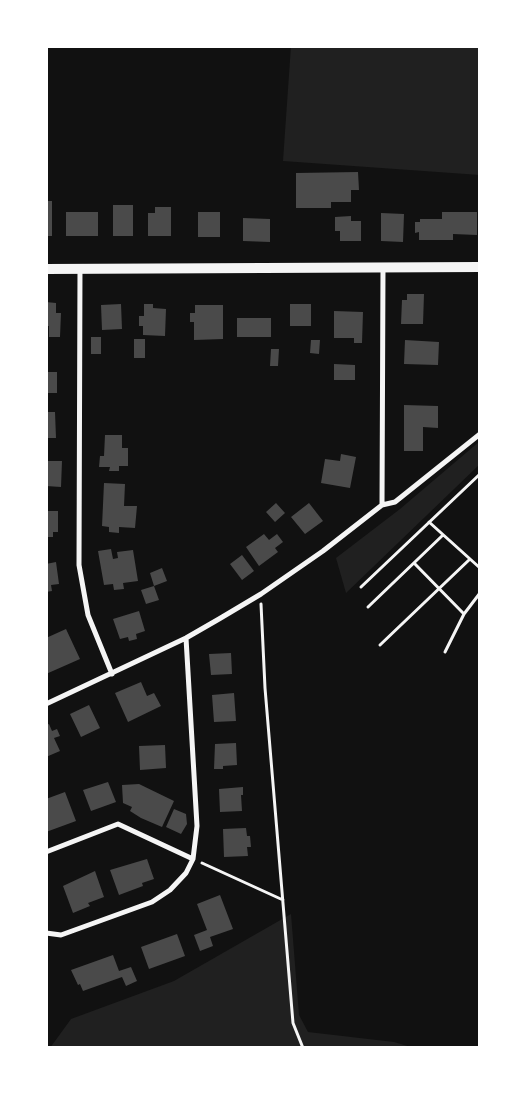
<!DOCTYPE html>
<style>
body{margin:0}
#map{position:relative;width:526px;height:1094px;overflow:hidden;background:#111;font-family:Commissioner,sans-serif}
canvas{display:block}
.frame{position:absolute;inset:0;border:48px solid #fff;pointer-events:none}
</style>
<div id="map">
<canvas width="526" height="1094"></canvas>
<div class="frame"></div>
</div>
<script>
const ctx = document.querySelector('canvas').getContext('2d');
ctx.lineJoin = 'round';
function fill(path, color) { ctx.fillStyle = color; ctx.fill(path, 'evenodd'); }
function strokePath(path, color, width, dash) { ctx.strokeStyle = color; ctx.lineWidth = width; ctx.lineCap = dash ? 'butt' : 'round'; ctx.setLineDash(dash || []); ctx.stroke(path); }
fill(new Path2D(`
 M291 46H480V175L283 161Z
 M480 441V464L346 593 336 558 400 509Z
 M291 914 299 1015 308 1032 394 1042 414 1048H50L71 1019 174 981Z`), '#202020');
fill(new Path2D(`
 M358 172 359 190H351V202H331V208H296V173Z
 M46 201H52V236H46Z
 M113 205H133V236H113Z
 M155 207H171V236H148V213H155Z
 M66 212H98V236H66Z
 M198 212H220V237H198Z
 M442 212H477V235L453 234V240H419V232L415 233V222H420V219H442Z
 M381 213 404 214 403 242 381 241Z
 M351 216V221H361V241H340V231H335V217Z
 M243 218 270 219V242L243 241Z
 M407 294H424L423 324H401L402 300H407Z
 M46 302 56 303V313H61L60 337H49V326H46Z
 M121 304 122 329 102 330 101 305Z
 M144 304H153V308L166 309 165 336 143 335V326H139V316H144Z
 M290 304H311V326H290Z
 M195 305H223V339L194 340V322H190V313H195Z
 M334 311 363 312 362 343H354V338H334Z
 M237 318H271V337H237Z
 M91 337H101V354H91Z
 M134 339H145V358H134Z
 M311 340H320L319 354 310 353Z
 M405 340 439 342 438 365 404 364Z
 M271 349H279L278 366H270Z
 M334 364 355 365V380H334Z
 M46 372H57V393H46Z
 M404 405 438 406V428L423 427V451H404Z
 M46 412H55L56 438H46Z
 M105 435H122V448H128V466H119V471H109L110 467H99L100 456H104Z
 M341 454 356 457 350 488 321 483 325 459 340 461Z
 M46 461H62L61 487 46 486Z
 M104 483 125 484 124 506H137L135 528 119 527V533L109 532V527L102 526Z
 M276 503 285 513 275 522 266 512Z
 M309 503 323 521 305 534 291 517Z
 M46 511H58V532H53V537H46Z
 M264 534 269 540 277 534 283 542 275 548 278 552 259 566 246 547Z
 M111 549 113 559 118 558 117 552 133 550 138 581 123 583 124 589 114 590 113 584 104 585 98 551Z
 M242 555 254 571 242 580 230 564Z
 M56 562 59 584 51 585 52 591 46 592V564Z
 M162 568 167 581 154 586 150 573Z
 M154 586 159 600 146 604 141 590Z
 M139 611 145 631 136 634 137 639 129 641 128 637 120 639 113 619Z
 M66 629 80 659 46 674V638Z
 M231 653 232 674 211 675 209 654Z
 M141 682 147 696 154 693 161 706 128 722 115 693Z
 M234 693 236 721 214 722 212 695Z
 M89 705 100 728 81 737 70 714Z
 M49 724 52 731 57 729 60 736 54 738 60 751 46 757V725Z
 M236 743 237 765 223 766V769H214L215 744Z
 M165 745 166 768 140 770 139 746Z
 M108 782 116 802 91 811 83 790Z
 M139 784 174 801 162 827 141 818 130 811 132 807 123 803 122 785Z
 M243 787V795H241L242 811 220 812 219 789Z
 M65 792 76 821 46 832V799Z
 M174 809 186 814 187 824 181 834 166 827Z
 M246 828 247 836H250L251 847H247L248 856 224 857 223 829Z
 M147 859 154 879 142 883 143 886 119 895 110 870Z
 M95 871 104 897 88 903 90 906 73 913 63 886Z
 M220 895 233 929 210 937 213 946 200 951 194 935 207 930 197 904Z
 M177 934 185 956 149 969 141 947Z
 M113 955 119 971 131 967 137 981 126 986 122 977 83 991 80 984 78 985 71 970Z`), '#4a4a4a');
strokePath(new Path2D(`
 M429 522 480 568
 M414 563 464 614
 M361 587 480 474
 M261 604 265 688 293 1023 303 1048
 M368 607 443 535
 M380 645 470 559
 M445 652 464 614 480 593
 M202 863 283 900`), '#f5f5f5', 3);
strokePath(new Path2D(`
 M80 268 79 565 88 615 112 674
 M382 505 383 269
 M46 704 186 638 219 619 261 594 323 551 382 505 395 502 480 434
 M46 852 118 824 193 859
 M46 933 61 935 152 902 170 890 186 873 193 859 197 826 186 638`), '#f5f5f5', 5);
strokePath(new Path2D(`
 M46 269 480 267`), '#f5f5f5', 10);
</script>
